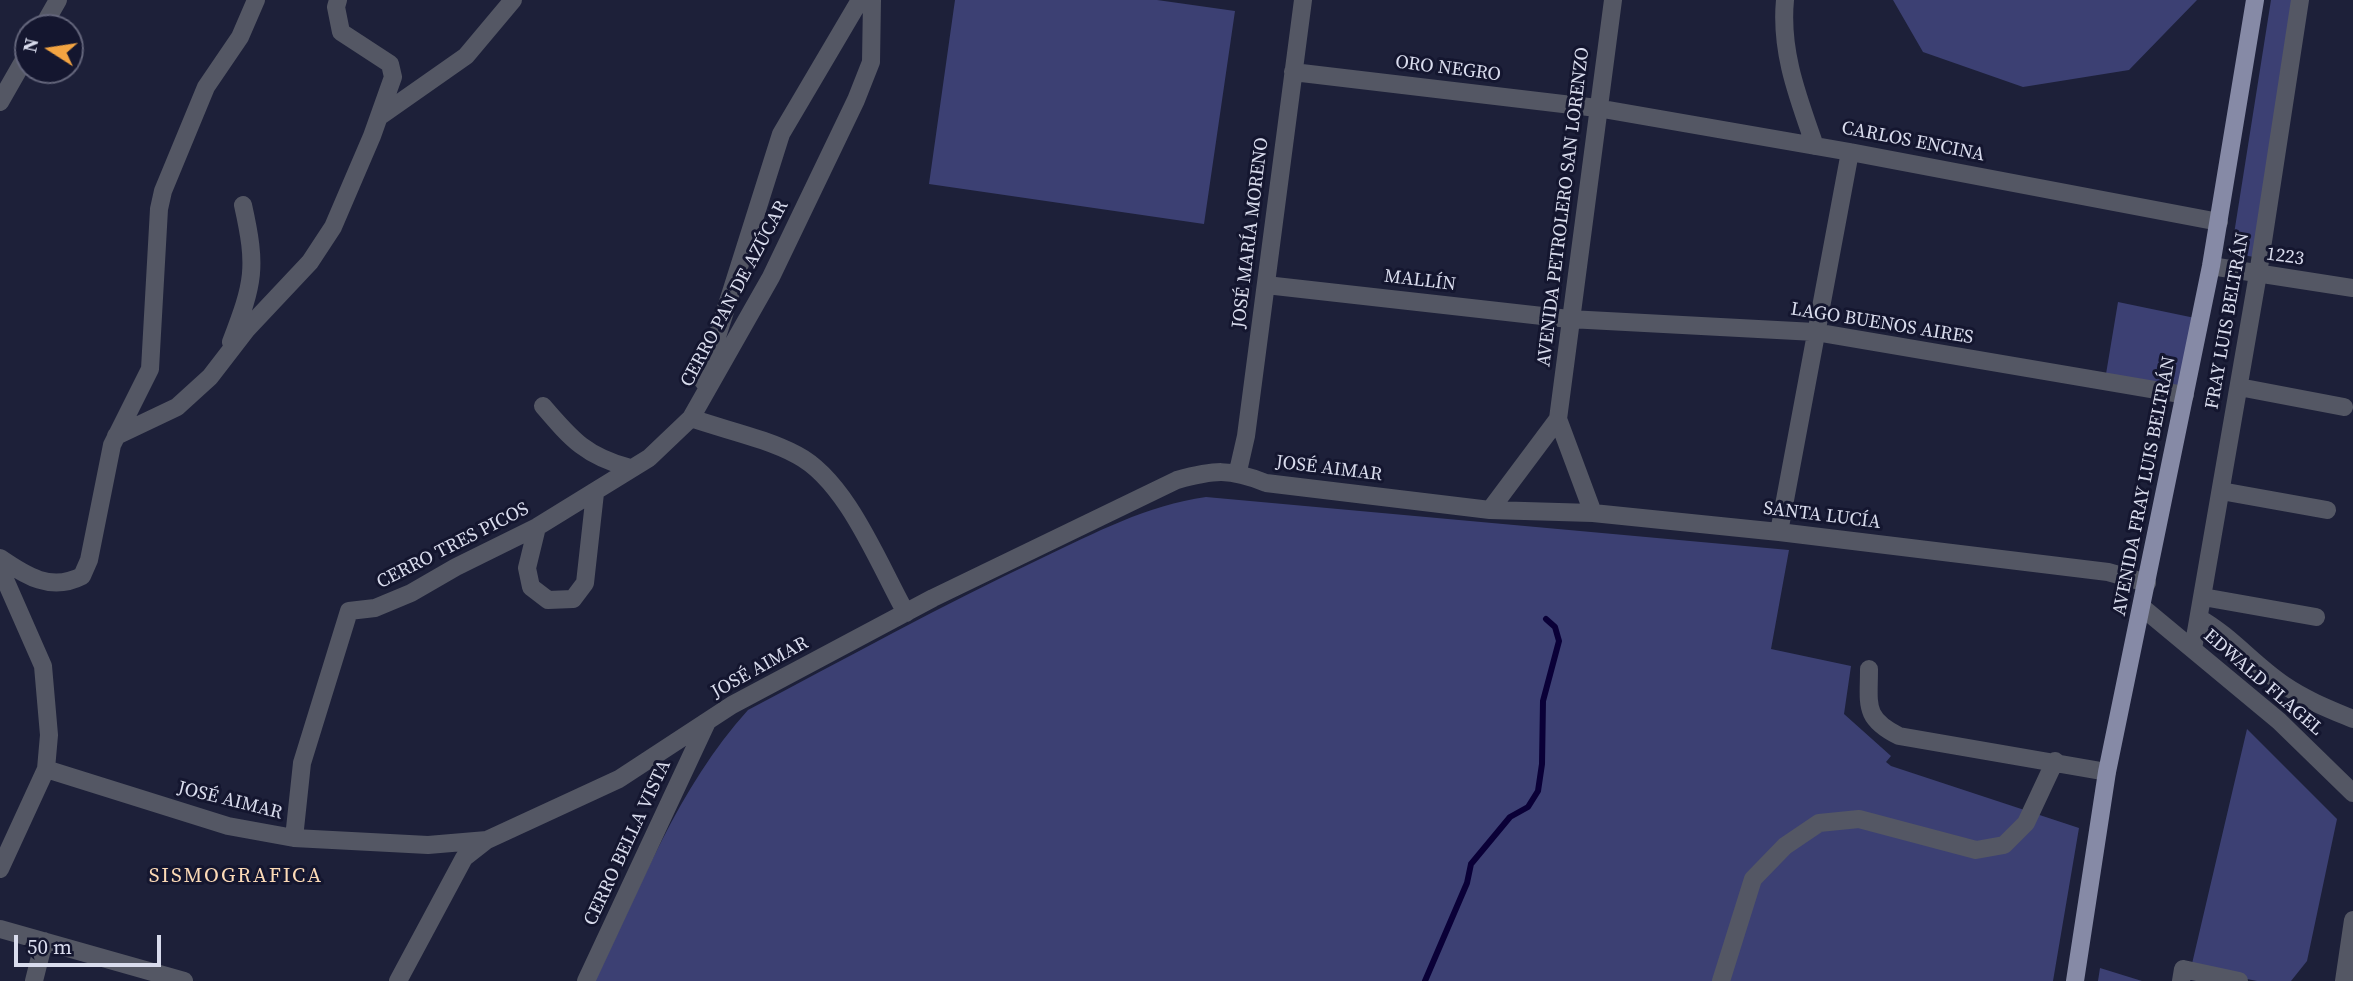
<!DOCTYPE html>
<meta charset="utf-8">
<style>
body{margin:0}
#map{position:relative;width:2353px;height:981px;overflow:hidden;background:#1d2039;font-family:"Source Serif 4",serif}
canvas{display:block}
.north{position:absolute;left:14px;top:14px;width:70px;height:70px;box-sizing:border-box;background:#14162f;border:2px solid #63657b;border-radius:50%;rotate:282deg;font-size:19px;font-weight:700;line-height:28px;text-align:center;color:#d9dced}
.north::after{content:'';display:block;margin:auto;width:24px;height:32px;background:#f3a442;clip-path:polygon(50% 0,100% 100%,50% 72%,0 100%)}
.scale{position:absolute;left:14px;top:935px;width:147px;height:32px;box-sizing:border-box;border:4px solid #d9dced;border-top:0;padding-left:9px;font-size:21px;line-height:24px;white-space:nowrap;color:#d9dced;-webkit-text-stroke:5px #14162f;paint-order:stroke}
</style>
<div id="map">
<canvas width="2353" height="981"></canvas>
<div class="north">N</div>
<div class="scale">50 m</div>
</div>
<script>
const ctx = document.querySelector('canvas').getContext('2d');
ctx.lineJoin = 'round';
function fill(path, color) { ctx.fillStyle = color; ctx.fill(path, 'evenodd'); }
function strokePath(path, color, width, dash) { ctx.strokeStyle = color; ctx.lineWidth = width; ctx.lineCap = dash ? 'butt' : 'round'; ctx.setLineDash(dash || []); ctx.stroke(path); }
function write(font, color, halo, rows, align = 'center') {
  ctx.font = font + ' "Source Serif 4",serif'; ctx.lineWidth = 6; ctx.setLineDash([]); ctx.textBaseline = 'middle'; ctx.strokeStyle = halo; ctx.fillStyle = color; for (const [text, x, y, turn = 0] of rows) {
    ctx.save(); ctx.translate(x, y); ctx.rotate((+turn || 0) * Math.PI / 180); ctx.textAlign = isNaN(turn) ? turn : align; if (halo) ctx.strokeText(text, 0, 0); ctx.fillText(text, 0, 0); ctx.restore();
  }
}
fill(new Path2D(`
 M955 0H1157L1235 11 1204 224 929 184Z
 M1893 0H2197L2129 70 2023 87 1923 52Z
 M2271 0H2293L2254 257 2231 253Z
 M2118 302 2195 318 2180 389 2106 374Z
 M1206 497 1789 550 1771 649 1851 666 1844 714 1891 756 1886 762 1891 766 2079 828 2053 981H595C640 889 678 787 748 710 845 659 942 605 1042 558 1095 533 1147 505 1206 497Z
 M2247 729 2337 819 2307 961 2291 981H2257L2191 968Z
 M2100 968 2142 981H2098Z`), '#3c4073');
strokePath(new Path2D(`
 M1425 981 1467 883 1471 864 1510 817 1528 807 1538 791 1542 764 1543 701 1559 641 1555 627 1546 619`), '#0a0037', 6);
strokePath(new Path2D(`
 M1785 0C1780 52 1798 97 1815 146
 M42 28 58 0
 M1293 72 1597 108 1850 152 2219 222
 M0 102 28 53
 M379 117 466 56 513 0
 M2211 266 2353 288
 M1266 285 1569 319 1815 332 2185 395
 M231 342C254 282 257 268 243 205
 M703 381 781 134 860 0
 M2239 387 2344 407
 M543 406C572 440 586 456 630 468
 M691 418C725 430 765 438 797 455 847 481 879 565 906 613
 M1558 419 1593 513
 M116 436 177 407 210 377 247 329 310 262 333 227 372 136 393 77 390 64 341 32 336 7 338 0
 M1238 471 1246 436 1303 0
 M2221 491 2327 510
 M1490 510 1558 419 1613 0
 M537 527 527 568 531 587 548 600 573 599 585 583 595 493
 M1779 532 1850 152
 M0 558C26 576 51 592 82 576L89 560 112 445 150 369 159 209 163 191 206 87 240 37 256 0
 M0 568 43 666 49 735 46 769 0 869
 M2203 597 2316 617
 M2143 608 2279 721 2353 793
 M2199 618C2231 636 2254 665 2284 685 2306 700 2329 709 2353 719
 M2193 649 2258 274 2300 0
 M1869 669C1869 705 1863 718 1899 736L2107 772
 M46 769 228 826 294 838 428 845 487 840 619 779 732 705 933 598 1177 480C1214 470 1229 468 1266 483L1490 510 1593 513 1779 532 2108 572 2147 583
 M294 838 302 763 349 611 375 608 411 593 456 567 537 527 649 458 691 418 771 277 856 100 871 62 872 0
 M0 929 184 981
 M34 981 44 941
 M398 981 464 858 487 840
 M586 981 707 722
 M1721 981 1753 879 1785 846 1819 823 1859 819 1976 850 2004 845 2026 823 2055 761
 M2181 981 2183 969 2239 981
 M2344 981 2353 920`), '#545764', 18);
strokePath(new Path2D(`
 M2075 981 2107 772 2211 266 2255 0`), '#868aa6', 18);
write('19px', '#d9dced', '#14162f', [
 ["ORO NEGRO",1448,69,7],
 ["CARLOS ENCINA",1913,142,11],
 ["AVENIDA PETROLERO SAN LORENZO",1564,207,-83],
 ["JOSÉ MARÍA MORENO",1251,233,-83],
 ["1223",2285,257,8],
 ["MALLÍN",1420,281,7],
 ["CERRO PAN DE AZÚCAR",735,294,-62],
 ["FRAY LUIS BELTRÁN",2228,321,-80],
 ["LAGO BUENOS AIRES",1882,324,9],
 ["JOSÉ AIMAR",1329,469,7],
 ["AVENIDA FRAY LUIS BELTRÁN",2145,486,-79],
 ["SANTA LUCÍA",1822,516,7],
 ["CERRO TRES PICOS",453,546,-27],
 ["JOSÉ AIMAR",760,668,-29],
 ["EDWALD FLAGEL",2263,683,41],
 ["JOSÉ AIMAR",230,801,14],
 ["CERRO BELLA VISTA",628,843,-65]
]);
ctx.letterSpacing = '2px';
write('21px', '#fcdab6', '#14162f', [
 ["SISMOGRAFICA",236,877]
]);
ctx.letterSpacing = '0px';
</script>
